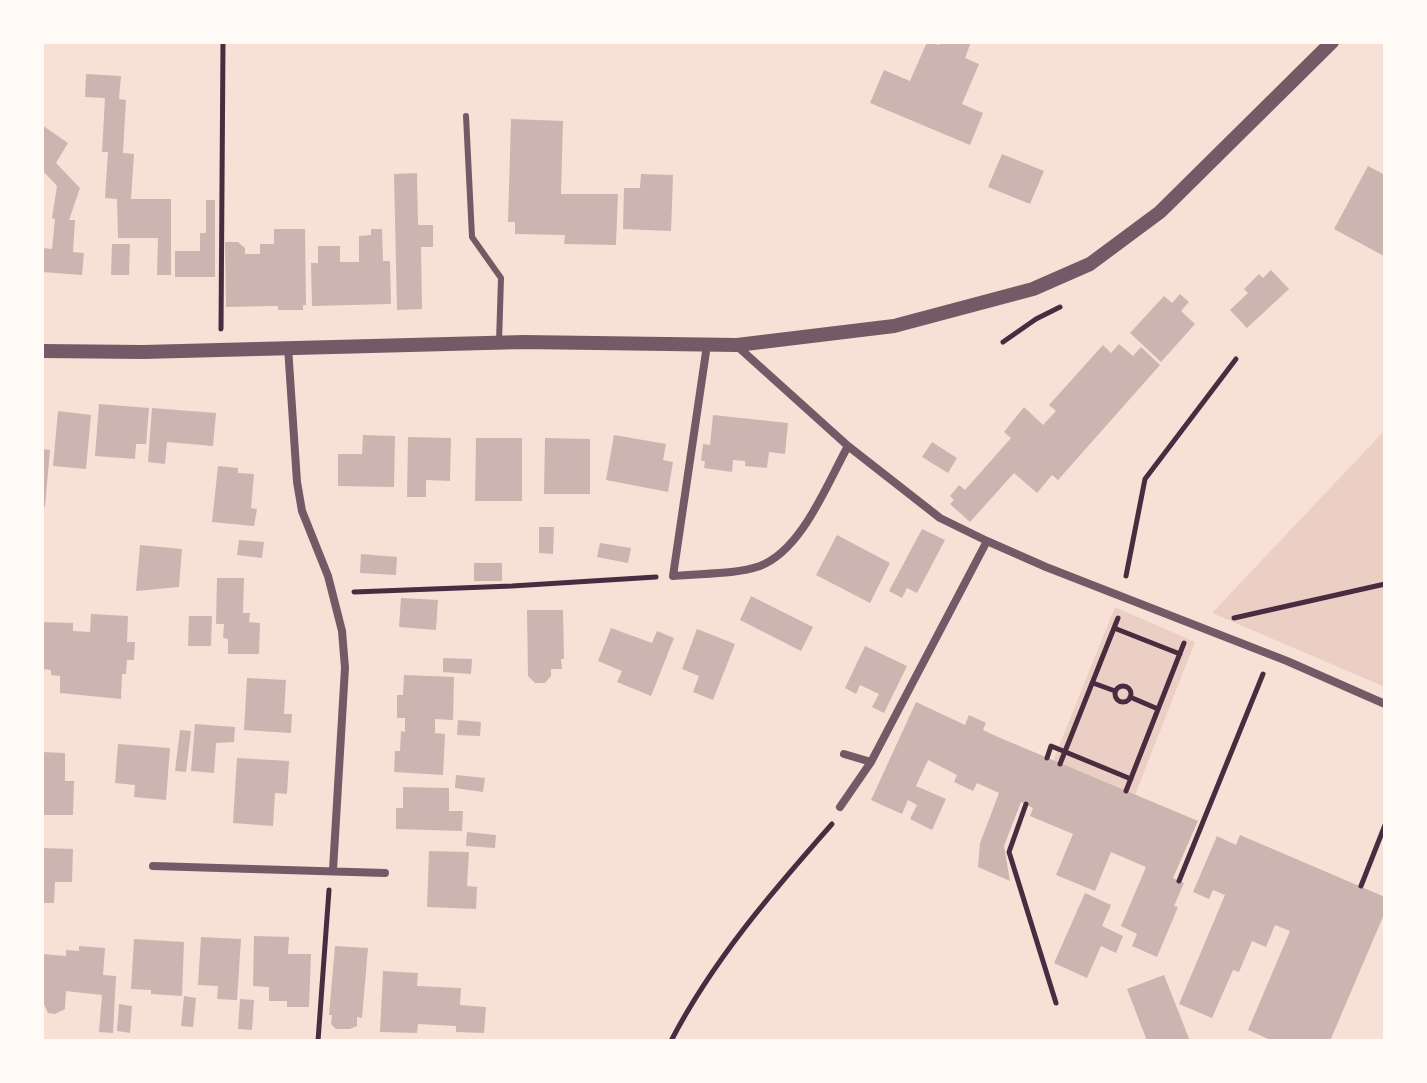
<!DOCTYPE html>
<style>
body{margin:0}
#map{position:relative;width:1427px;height:1083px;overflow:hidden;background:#f7e1d7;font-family:Overpass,sans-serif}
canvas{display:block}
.frame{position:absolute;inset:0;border:44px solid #fffaf5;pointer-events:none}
</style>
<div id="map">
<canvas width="1427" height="1083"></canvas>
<div class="frame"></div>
</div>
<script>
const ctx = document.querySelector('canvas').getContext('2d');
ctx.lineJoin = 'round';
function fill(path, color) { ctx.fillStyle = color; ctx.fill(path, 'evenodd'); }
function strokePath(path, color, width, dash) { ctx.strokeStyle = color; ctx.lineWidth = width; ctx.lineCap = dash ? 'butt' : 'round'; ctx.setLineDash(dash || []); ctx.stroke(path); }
fill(new Path2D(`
 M1385 430V687L1212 613Z
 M1115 607 1195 642 1135 795 1053 761Z`), '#ebcfc5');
fill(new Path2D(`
 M927 42 939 45 941 42H971L965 58 979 64 962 104 983 113 970 145 870 103 884 70 910 81Z
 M86 74 121 76 119 99 126 100 123 153 134 154 131 199H171V275H157L158 238H118L117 199 105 198 108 152H102L105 98 85 97Z
 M511 119 563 121 561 194H618L616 245 564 244 565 235 515 234V222H508Z
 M42 125 68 143 56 163 80 188 69 220H75L73 252 84 253 82 275 42 272 43 248 52 249 55 219 52 218 57 186 42 170Z
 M1002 154 1044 171 1030 204 988 187Z
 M1368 166 1385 175 1384 256 1334 229Z
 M417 173 418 225H433V247H421L422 309 397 310 394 174Z
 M641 174 673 175 671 231 623 229 624 188H640Z
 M206 200H215V277H175V251H200V233H206Z
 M274 229H305L306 305H303V310H278V306H275L226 307 225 242H238L245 248V254H260V244H274Z
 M371 229H382L383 261H390L391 304 312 306 311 263H318V246H340V262H359V236L371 235Z
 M112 244H130L129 275H111Z
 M1271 270 1289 289 1247 328 1230 310 1248 293 1244 289 1259 274 1263 278Z
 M1180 294 1189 302 1181 311 1195 324 1161 362 1130 333 1164 296 1172 303Z
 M1119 344 1133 356 1141 347 1160 365 1058 480 1052 475 1037 493 1014 473 970 522 950 504 954 500 950 496 959 485 965 490 1011 438 1004 432 1024 407 1043 425 1056 411 1049 405 1103 345 1111 353Z
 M99 404 149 408 146 444H136L135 459 95 456Z
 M152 408 216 413 213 446 167 442 165 464 148 462Z
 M58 411 91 415 86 469 53 466Z
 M713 415 788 423 785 454 769 452 767 468 745 466V461L733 460 732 472 704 468 705 461H701L703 444 710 445Z
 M363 435 395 436 394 487 338 486V454H362Z
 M614 435 666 444 663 460 673 462 668 492 606 480Z
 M408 437 451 438 450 481 426 480V497H407Z
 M476 438H522V501H475Z
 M545 438 590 439V494H544Z
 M932 442 957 458 948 473 922 457Z
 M42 449 50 450 45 507H42Z
 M218 466 238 468V473L254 474 251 508 257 509 254 526 212 522Z
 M539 527H554L553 554 539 553Z
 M922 529 945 540 917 593 907 588 902 598 889 591Z
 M837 535 890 563 870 603 816 575Z
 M239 540 264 542 262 558 237 555Z
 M600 543 631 548 628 563 597 557Z
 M140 545 182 549 179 587 136 591Z
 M361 554 397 557 396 575 360 573Z
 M474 563H502V581H474Z
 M217 578H244L243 613H250L249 622 260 623 259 654H228V639L223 638 224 624H216Z
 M751 596 813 627 801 651 740 620Z
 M401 598 438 600 436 630 399 627Z
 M527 610H563L564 659H561L562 669H551V676L545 683H535L528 676Z
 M91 614 128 616 127 642H135L134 660H127L126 674H122L121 699 60 693V676L51 675V670L42 669V622L73 623V631L90 632Z
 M189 616H212L211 646H188Z
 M611 628 652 643 657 631 674 638 651 696 617 682 622 671 598 661Z
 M697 629 735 644 713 700 693 692 699 676 682 669Z
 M865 646 907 666 884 713 872 707 879 694 860 685 856 694 845 688Z
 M443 658 472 659 471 674 443 672Z
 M404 675 454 677 453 720 435 719V733L445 734 443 775 394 772 395 751H400L401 731 405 732V718H397V695H403Z
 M247 678 286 680 284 714H292L291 733 244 730Z
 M916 702 965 725 969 715 986 723 983 730 998 737 1198 821 1173 878 1184 883 1174 906 1178 907 1157 957 1132 946 1137 934 1121 926 1146 867 1111 852 1095 891 1056 875 1073 834 1030 816 1033 808 1021 802 1004 846 1010 881 978 867 980 843 999 793 977 783 973 791 954 782 957 775 928 760 916 786 946 799 932 830 910 819 917 805 908 800 902 814 871 800Z
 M458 720 481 722 480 736 457 735Z
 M195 724 235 727 234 742 216 743 214 773 191 771Z
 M180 730 191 731 186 772 175 771Z
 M118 744 170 748 166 800 134 797 135 785 115 783Z
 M42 752 65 753V781H74L73 815H42Z
 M237 758 289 761 287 794 275 793 273 826 233 823Z
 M456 775 485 778 483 792 455 788Z
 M403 787 449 788V811H463L462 831 396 829V808H403Z
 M467 832 496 835 495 848 466 846Z
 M1240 835 1385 897V912L1330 1041H1273L1248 1030 1290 931 1275 925 1266 947 1252 941 1239 972 1233 970 1212 1018 1179 1004 1225 895 1213 890 1209 899 1193 892 1217 836 1236 845Z
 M42 848 73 849 72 882H55L54 903H42Z
 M429 851 469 852 467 886 477 887 476 909 427 907Z
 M1085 893 1111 905 1102 926 1123 936 1116 953 1101 946 1087 978 1054 963Z
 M254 936 289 937 288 954H311L309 1007H287V1001H269V987L253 986Z
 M201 937 241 939 237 1000 217 999 218 986 198 985Z
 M134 939 184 942 182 996 151 994V990L131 989Z
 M79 946 105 948 103 975 116 976 113 1033 99 1032 102 995 66 991 65 1009 55 1014 48 1013 44 1004 42 954 66 956V950L79 951Z
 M335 946 368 948 362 1018 357 1017V1026L350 1029H336L331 1024 332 1015H329Z
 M383 971 418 973 417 986 461 988 460 1005 486 1007 484 1033 456 1032V1026L418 1024 417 1033 380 1032Z
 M1164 975 1190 1041H1147L1127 989Z
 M184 996 196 998 193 1027 181 1026Z
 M240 999 254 1000 252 1030 238 1029Z
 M119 1004 132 1006 130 1033 117 1031Z`), '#ccb4b1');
strokePath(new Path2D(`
 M221 329 223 42
 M1003 342 1036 319 1060 307
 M1126 576 1145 479 1236 359
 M354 592 512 586 656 577
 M1234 618 1385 584
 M1114 628 1180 654
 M1093 683 1115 691
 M1115 694a8 8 0 1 1 16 0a8 8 0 1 1-16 0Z
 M1130 697 1158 709
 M1047 758 1051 746 1131 779
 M1060 764 1118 618
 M1126 791 1184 643
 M1026 804 1009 852 1056 1003
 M1179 881 1263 674
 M1361 886 1385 825
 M318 1041 329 890
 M671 1041C713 960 772 892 832 824`), '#4a2c40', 5);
strokePath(new Path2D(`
 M466 116 472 237 501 278 499 342`), '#755966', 6);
strokePath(new Path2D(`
 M707 345 673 576C701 573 734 575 760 566 802 550 827 484 848 446L737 346
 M288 347 297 482 302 511 328 576 342 631 345 668 333 870
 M848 446 940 518 987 541 1046 567 1287 661 1385 704
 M844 754 871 762
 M840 807 871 762 987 541
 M153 866 385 873`), '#755966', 8);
strokePath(new Path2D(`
 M42 351 143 352 524 342 737 345 894 326 1033 289 1090 264 1160 212 1332 42`), '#755966', 14);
</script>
